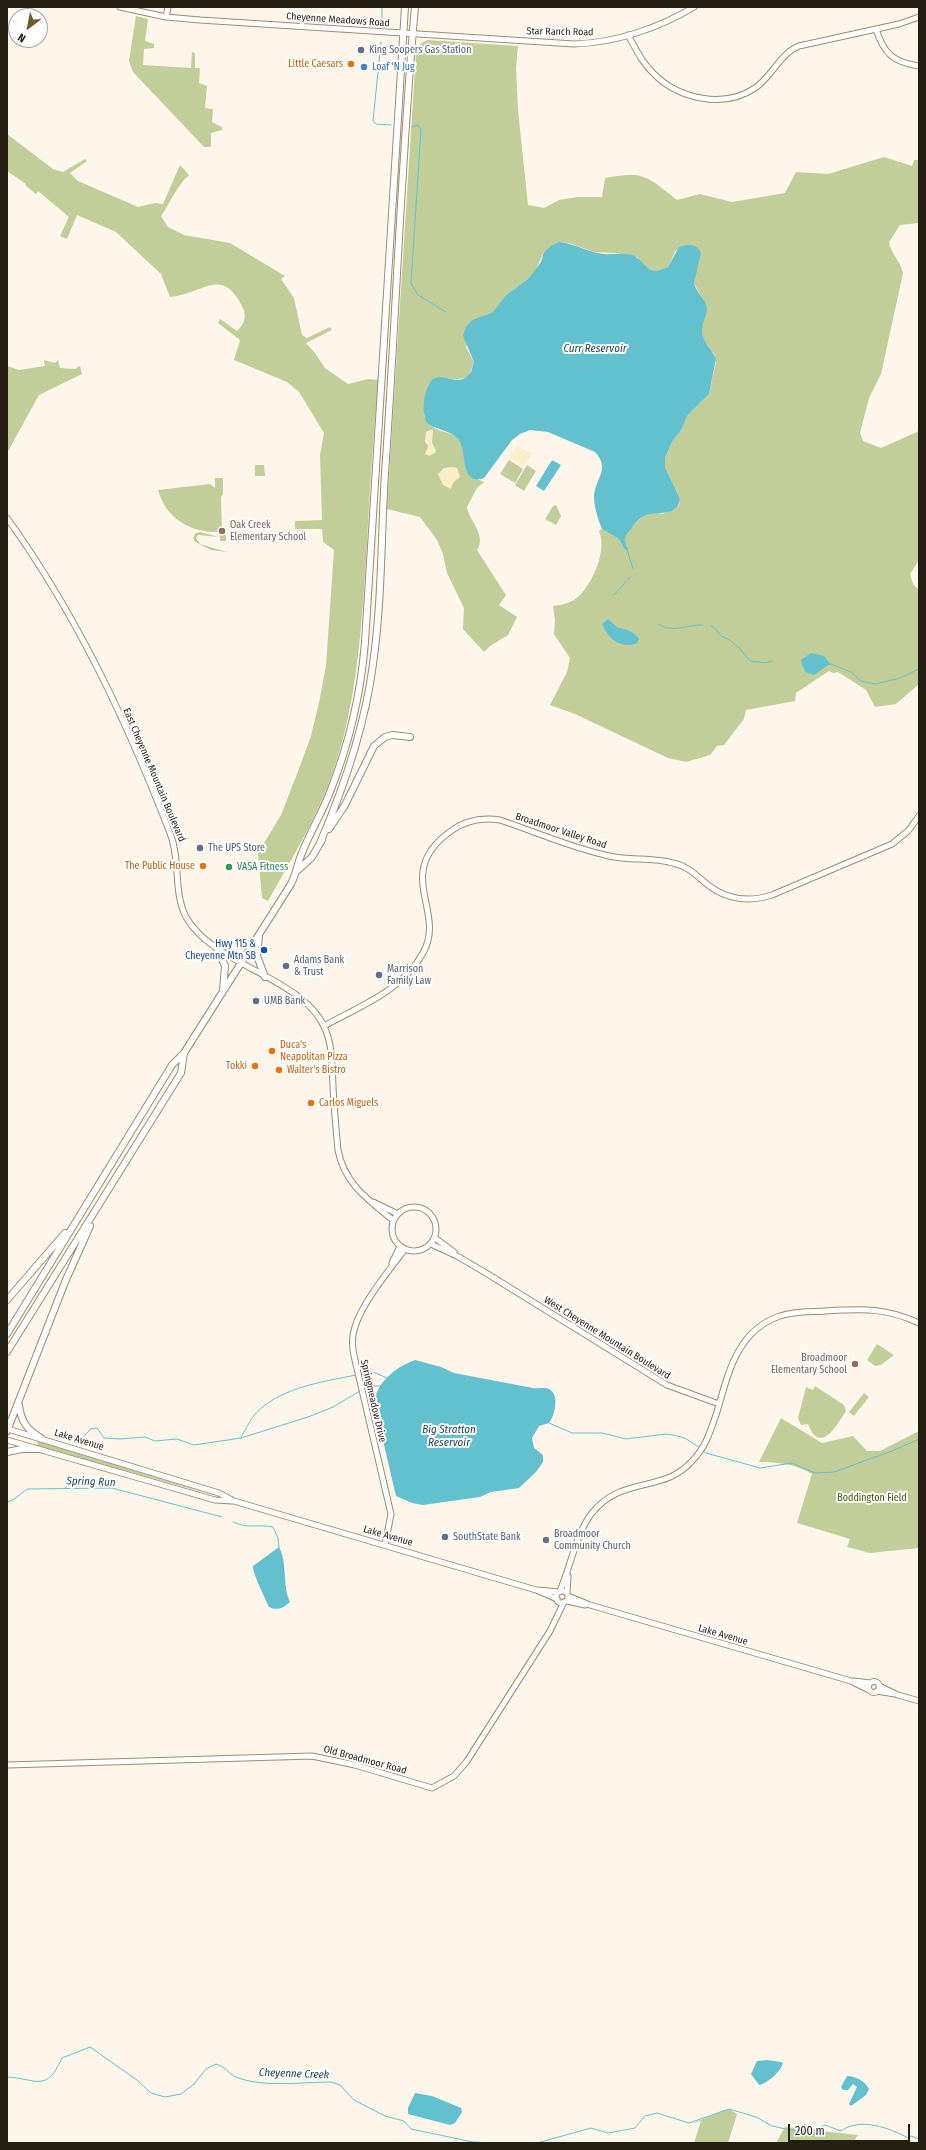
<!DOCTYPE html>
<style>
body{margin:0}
#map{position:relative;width:926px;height:2150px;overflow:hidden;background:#fff6eb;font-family:"Fira Sans Condensed",sans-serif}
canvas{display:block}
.frame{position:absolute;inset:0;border:8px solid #241d12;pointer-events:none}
.north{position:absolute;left:8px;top:8px;width:40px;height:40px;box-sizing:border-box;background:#fff;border:1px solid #a7a5a0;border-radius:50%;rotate:212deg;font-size:11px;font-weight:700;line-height:16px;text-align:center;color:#241d12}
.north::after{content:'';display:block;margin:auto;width:14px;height:18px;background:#6d5b29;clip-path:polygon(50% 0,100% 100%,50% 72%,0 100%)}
.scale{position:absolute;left:788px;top:2124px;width:122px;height:18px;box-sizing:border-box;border:2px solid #241d12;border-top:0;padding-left:5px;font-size:12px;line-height:14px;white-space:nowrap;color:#241d12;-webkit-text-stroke:3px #fff;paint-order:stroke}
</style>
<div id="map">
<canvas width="926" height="2150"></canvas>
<div class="frame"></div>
<div class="north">N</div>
<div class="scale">200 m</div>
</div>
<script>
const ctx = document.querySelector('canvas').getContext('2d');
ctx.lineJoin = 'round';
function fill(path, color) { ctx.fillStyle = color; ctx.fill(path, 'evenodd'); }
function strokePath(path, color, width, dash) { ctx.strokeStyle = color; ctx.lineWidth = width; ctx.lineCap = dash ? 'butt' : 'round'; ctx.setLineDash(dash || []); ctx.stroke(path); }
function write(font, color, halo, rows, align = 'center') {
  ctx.font = font + ' "Fira Sans Condensed",sans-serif'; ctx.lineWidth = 4; ctx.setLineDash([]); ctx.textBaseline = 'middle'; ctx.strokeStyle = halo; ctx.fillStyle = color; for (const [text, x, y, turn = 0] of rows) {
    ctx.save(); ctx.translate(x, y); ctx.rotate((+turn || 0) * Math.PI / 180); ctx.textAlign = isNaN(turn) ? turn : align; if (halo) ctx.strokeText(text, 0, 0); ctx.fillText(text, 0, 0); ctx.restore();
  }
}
fill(new Path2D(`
 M136 16 148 19 145 41 154 44V48L144 49 143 65 191 68 192 52 195 53V68H200L199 83 207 86 205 108 213 109 212 122 222 127V130L211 133V147H204L133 72 129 61Z
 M427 40 518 46 516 68 518 110 528 205 544 208 559 200 577 197H602L605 178C645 171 646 176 677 200L700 194 732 202 785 193 796 172 828 174 884 157 912 166 914 160H919V223L900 225 889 242C891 254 900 260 903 273L881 374 869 398 860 433 863 441 881 448 919 431V560L910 574 913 584 919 590V684L896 704 875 707 866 690 838 672 833 673 829 671 796 693 795 701 746 710 744 719 724 745 717 746 710 755 686 762 668 758 575 714 550 705 567 672 570 658 554 634 555 621 553 606C560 605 567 604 574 600 591 588 608 551 599 531L602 529 619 539 625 550V534L643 516 654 512 663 514 679 505 680 499 665 467V458L672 442 682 429 687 416 709 394 716 362 714 354 704 341 702 333V326L707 310 706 305 694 283 695 273 676 250 668 267 657 272 645 267 637 257 616 253 594 252 569 243 560 242 544 252 536 269 528 279 506 295 494 312 484 315 466 347 474 362 469 376C454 384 440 373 432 381L427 391 424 416C426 419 429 424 432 426 440 433 452 431 459 440 473 458 453 469 484 482L477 488 467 507C469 521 487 535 477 550L506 595 499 605 517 617 508 635 490 646 484 652 463 629 464 608 447 573 443 554 437 540 420 517 387 509 416 53 420 44Z
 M7 134 53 169 63 172 85 159 87 161 70 173 78 181 138 207 155 203 163 204 180 165 189 175C175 188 172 200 161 216L168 227 184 235 230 243 285 276 281 279 294 298 302 335 307 338 330 327 332 330 306 343 315 353 325 368 348 384 368 379 378 380C373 440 369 501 366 561 361 631 357 699 335 766 319 814 293 857 268 901L262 898 258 853 281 815 297 774 311 736 320 698 326 665 334 550 323 542 322 529H295V521L322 520 320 455 324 433 299 392 287 382 234 360 240 340 218 323 220 319 237 331C245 323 247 316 242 306 221 265 202 295 170 297L161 274 116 232 77 215 67 239 60 236 69 217 38 191 36 194 25 185 26 184 7 171Z
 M44 360 55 363 58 360 60 368 75 369 80 366 82 374 39 395 7 453V366L19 370 45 366Z
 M509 460 523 469 515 483 500 474Z
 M255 465H264L265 476H255Z
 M527 465 536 471 524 491 515 485Z
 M215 478H223V494L221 497 222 532 224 535H226V541H220V532C191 533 166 519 158 490L210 484 215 488Z
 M556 505 561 516 556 525 545 519 553 506Z
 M200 532 219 537 198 535 196 538 200 544 227 552 211 550 195 542 193 538 196 533Z
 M877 1344 894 1355 881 1365 875 1366 867 1360Z
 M815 1386 844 1405 846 1411C837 1425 820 1456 808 1424L801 1425 798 1418 806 1387 813 1390Z
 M864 1393 869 1397 854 1416 849 1412Z
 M781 1418 822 1443 853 1436 867 1451H880L919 1431V1548L870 1553 847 1547 850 1539 797 1523 812 1474C795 1464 779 1462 759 1462Z
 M38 1441 213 1495 37 1446Z
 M729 2109 737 2114 728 2143H694L701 2121 690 2124Z
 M785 2127 858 2135 853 2143H776Z`), '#c1ce9a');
fill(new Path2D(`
 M430 430H433L432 443 436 450 435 453 429 456 425 454 428 446 425 442 426 432Z
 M517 446 532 454 524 466 510 457Z
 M452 467 457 468 460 477 453 483 451 489 443 485 438 474 444 468Z`), '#f8eec9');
fill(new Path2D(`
 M559 242C575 243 588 253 604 254 613 255 623 252 632 255 643 259 644 270 657 271L668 267 679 247C688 244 697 243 701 253L694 283C696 291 703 297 706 304 710 313 701 322 702 332 703 343 712 349 716 359L709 394 687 416 682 429 672 442 665 458V467L680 499C677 518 656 510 644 516 638 519 634 525 630 530 624 537 623 540 628 549L625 550 619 539 602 529C598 519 594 507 594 496 595 479 611 469 595 452L548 432 530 430 520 434 512 440 484 478C459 487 468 450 458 439 450 430 437 430 428 424 420 412 424 389 433 379 446 372 459 389 471 372L474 362 463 336 466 327 472 320 493 312 506 295 528 279 541 262 544 252 551 246Z
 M552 460 561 465 544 491 536 486Z
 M608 619 618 628C626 628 634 632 639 639L637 643C620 650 608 638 602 624Z
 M811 653 824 656 831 665H828L814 675 805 672 801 660Z
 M415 1360 441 1367 454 1373 533 1388C538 1389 545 1387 549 1389 560 1395 555 1415 549 1423L539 1426 532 1438 534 1448 543 1455V1462L536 1472 519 1488 491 1492 480 1497 423 1505 412 1503 396 1496 374 1402C378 1381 396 1367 415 1360Z
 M279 1547C288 1564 282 1586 290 1602 283 1608 278 1611 269 1607 266 1600 252 1572 253 1566Z
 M767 2060 781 2062 783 2063C781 2071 767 2084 759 2085L751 2074 757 2061Z
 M847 2076C855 2076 865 2081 869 2089L866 2095 851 2106 849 2104 857 2087 853 2084 848 2090H843L841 2087Z
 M415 2093 432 2096 461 2108 462 2112 455 2123 450 2125 408 2114V2108Z`), '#62c0cf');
strokePath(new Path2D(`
 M382 22V7
 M381 42 373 121 376 124 391 125
 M412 127 418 125 421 129 411 283 418 295 446 312
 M627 549 633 569
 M614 595 630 577
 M659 624C671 634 689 624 703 625
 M711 626 715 628 721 636 730 640 741 650 750 661 765 663 772 661
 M831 664 851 672 861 681 875 684 900 678 919 669
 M361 1374 373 1372 387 1378
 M365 1388 369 1386H381
 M549 1423 572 1433H602L626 1439 666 1434 673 1435 685 1438 700 1448
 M84 1436 91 1429 97 1428 104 1438 120 1439 145 1437 155 1441 177 1439 194 1445 241 1438 308 1417 333 1407 360 1391
 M241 1437C245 1431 248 1424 252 1418 275 1388 322 1382 356 1375
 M702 1450 706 1453 760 1468 792 1463 815 1473 834 1472 892 1451 919 1439
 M65 1488 76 1479
 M7 1502 13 1500 27 1489 112 1488 222 1517
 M233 1522C247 1529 258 1524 273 1527L278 1538 279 1547
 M7 2077C36 2078 46 2094 62 2058L90 2047 137 2080 151 2093 165 2097 181 2094 194 2084 206 2069 216 2064C227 2067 228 2074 236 2077 262 2088 303 2082 331 2082L340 2085 354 2100 385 2116 404 2121 411 2129 473 2142 491 2143
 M537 2143 591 2128 608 2133 635 2128 645 2116 657 2113 689 2123 729 2109 756 2117 772 2126 795 2131 811 2132 825 2125 841 2131C860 2117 890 2128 908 2138L911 2136 919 2139`), '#62c0cf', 1);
const secondary = new Path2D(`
 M120 7 166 17 200 20 574 44C615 43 659 28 694 7
 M166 17 168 7
 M876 29C884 54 893 62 919 66
 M628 35C636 49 642 63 654 74 679 99 724 109 755 88 773 76 779 54 799 46L899 24 919 17
 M7 518C77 615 127 722 170 833 181 861 173 892 186 917 214 967 306 977 326 1031 333 1049 332 1068 333 1086 334 1108 336 1129 338 1150 344 1183 368 1200 393 1220
 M324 1026C360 1006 402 991 423 953 447 911 392 873 451 831 466 820 481 817 500 820 536 832 572 848 609 856 630 861 652 857 673 863 688 866 697 876 708 885 727 900 750 902 772 895L892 844 908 831 919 816
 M373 1202 398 1214
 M392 1229a22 22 0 1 1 44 0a22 22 0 1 1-44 0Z
 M435 1238 454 1252
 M431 1244 457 1256 486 1273 667 1385 719 1404
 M392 1263 400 1246
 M8 1429 219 1493 234 1501 536 1590 557 1599
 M7 1440 215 1500 233 1501
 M385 1545 391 1514 355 1360C352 1349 351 1338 355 1327 362 1303 390 1269 405 1249
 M538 1590 559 1592
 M560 1591C570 1568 577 1531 592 1513 622 1475 664 1494 693 1460 706 1447 711 1429 717 1412 728 1374 737 1330 780 1316 794 1311 810 1312 825 1311 861 1309 885 1307 919 1323
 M556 1597a6 6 0 1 1 12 0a6 6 0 1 1-12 0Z
 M567 1593 568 1576
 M568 1596 590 1605 851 1681 869 1690
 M567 1601 585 1605
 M854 1681 870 1683
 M868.5 1687a5.5 5.5 0 1 1 11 0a5.5 5.5 0 1 1-11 0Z
 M879 1686 898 1695 919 1701
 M877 1691 895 1694
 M7 1765 312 1756 355 1765 432 1788 454 1776 467 1761 550 1631 564 1602`);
const highway = new Path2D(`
 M329 829 345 805 374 746 385 737 392 735 410 737
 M320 843C345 785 365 726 373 664 382 601 381 537 385 473 396 318 401 162 415 7
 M298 870 312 857 322 840
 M259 936 257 956 265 977
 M216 946 225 966 223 991
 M7 1300 65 1233
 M7 1334 172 1065 184 1053 291 884C297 872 297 864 302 853 310 832 322 813 330 792 349 744 361 693 365 642L405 7
 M7 1352 181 1073 184 1053
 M19 1405C21 1421 26 1429 41 1438
 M7 1431 65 1282 90 1226
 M7 1452 22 1449H37`);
strokePath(secondary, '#9e8a70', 7);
strokePath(highway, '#9e8a70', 8);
strokePath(secondary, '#fff', 5);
strokePath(highway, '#fff', 6);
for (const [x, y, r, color] of [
 [361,50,4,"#5c6f8a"],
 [351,64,4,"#e8710a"],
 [364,67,4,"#3f7fe0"],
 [222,531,4,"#8d6e63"],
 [200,848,4,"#5c6f8a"],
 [203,866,4,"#e8710a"],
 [229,867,4,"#2e9e5b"],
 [264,950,4,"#1a4fb4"],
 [286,966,4,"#5c6f8a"],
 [379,975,4,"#5c6f8a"],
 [256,1001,4,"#5c6f8a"],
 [272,1051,4,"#e8710a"],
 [255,1066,4,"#e8710a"],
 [279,1070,4,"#e8710a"],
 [311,1103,4,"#e8710a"],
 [855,1364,4,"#8d6e63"],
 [445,1537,4,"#5c6f8a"],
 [546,1540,4,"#6b7280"]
]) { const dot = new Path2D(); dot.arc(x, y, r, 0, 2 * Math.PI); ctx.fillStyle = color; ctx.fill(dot); strokePath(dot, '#fff', 1.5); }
write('10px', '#241d12', '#fff', [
 ["Cheyenne Meadows Road",338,20,4],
 ["Star Ranch Road",560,32,1],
 ["East Cheyenne Mountain Boulevard",154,775,67],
 ["Broadmoor Valley Road",561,831,18],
 ["West Cheyenne Mountain Boulevard",607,1338,32],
 ["Springmeadow Drive",373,1401,77],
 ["Lake Avenue",79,1440,17],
 ["Lake Avenue",388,1536,16],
 ["Lake Avenue",723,1635,16],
 ["Old Broadmoor Road",365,1760,15]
]);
write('10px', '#4e5e75', '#fff', [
 ["King Soopers Gas Station",369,50],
 ["The UPS Store",208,848],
 ["Adams Bank",294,960],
 ["& Trust",294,972],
 ["Marrison",387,969],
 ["Family Law",387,981],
 ["UMB Bank",264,1001],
 ["SouthState Bank",453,1537]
], 'left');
write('10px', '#c56008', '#fff', [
 ["Little Caesars",343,64],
 ["The Public House",195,866],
 ["Duca's",280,1045,"left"],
 ["Neapolitan Pizza",280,1057,"left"],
 ["Tokki",247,1066],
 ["Walter's Bistro",287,1070,"left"],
 ["Carlos Miguels",319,1103,"left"]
], 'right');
write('10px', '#366cbe', '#fff', [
 ["Loaf 'N Jug",372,67]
], 'left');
write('10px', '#785e54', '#fff', [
 ["Oak Creek",230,525],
 ["Elementary School",230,537],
 ["Broadmoor",847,1358,"right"],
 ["Elementary School",847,1370,"right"]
], 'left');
write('10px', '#27864d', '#fff', [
 ["VASA Fitness",237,867]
], 'left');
write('10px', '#164399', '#fff', [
 ["Hwy 115 &",256,944],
 ["Cheyenne Mtn SB",256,956]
], 'right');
write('10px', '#485505', '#fff', [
 ["Boddington Field",872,1498]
]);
write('10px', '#5b616d', '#fff', [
 ["Broadmoor",554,1534],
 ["Community Church",554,1546]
], 'left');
write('italic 11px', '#1c474e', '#fff', [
 ["Curr Reservoir",595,349],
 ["Big Stratton",449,1430],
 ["Reservoir",449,1443],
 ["Spring Run",91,1482,2],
 ["Cheyenne Creek",294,2074,2]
]);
</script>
